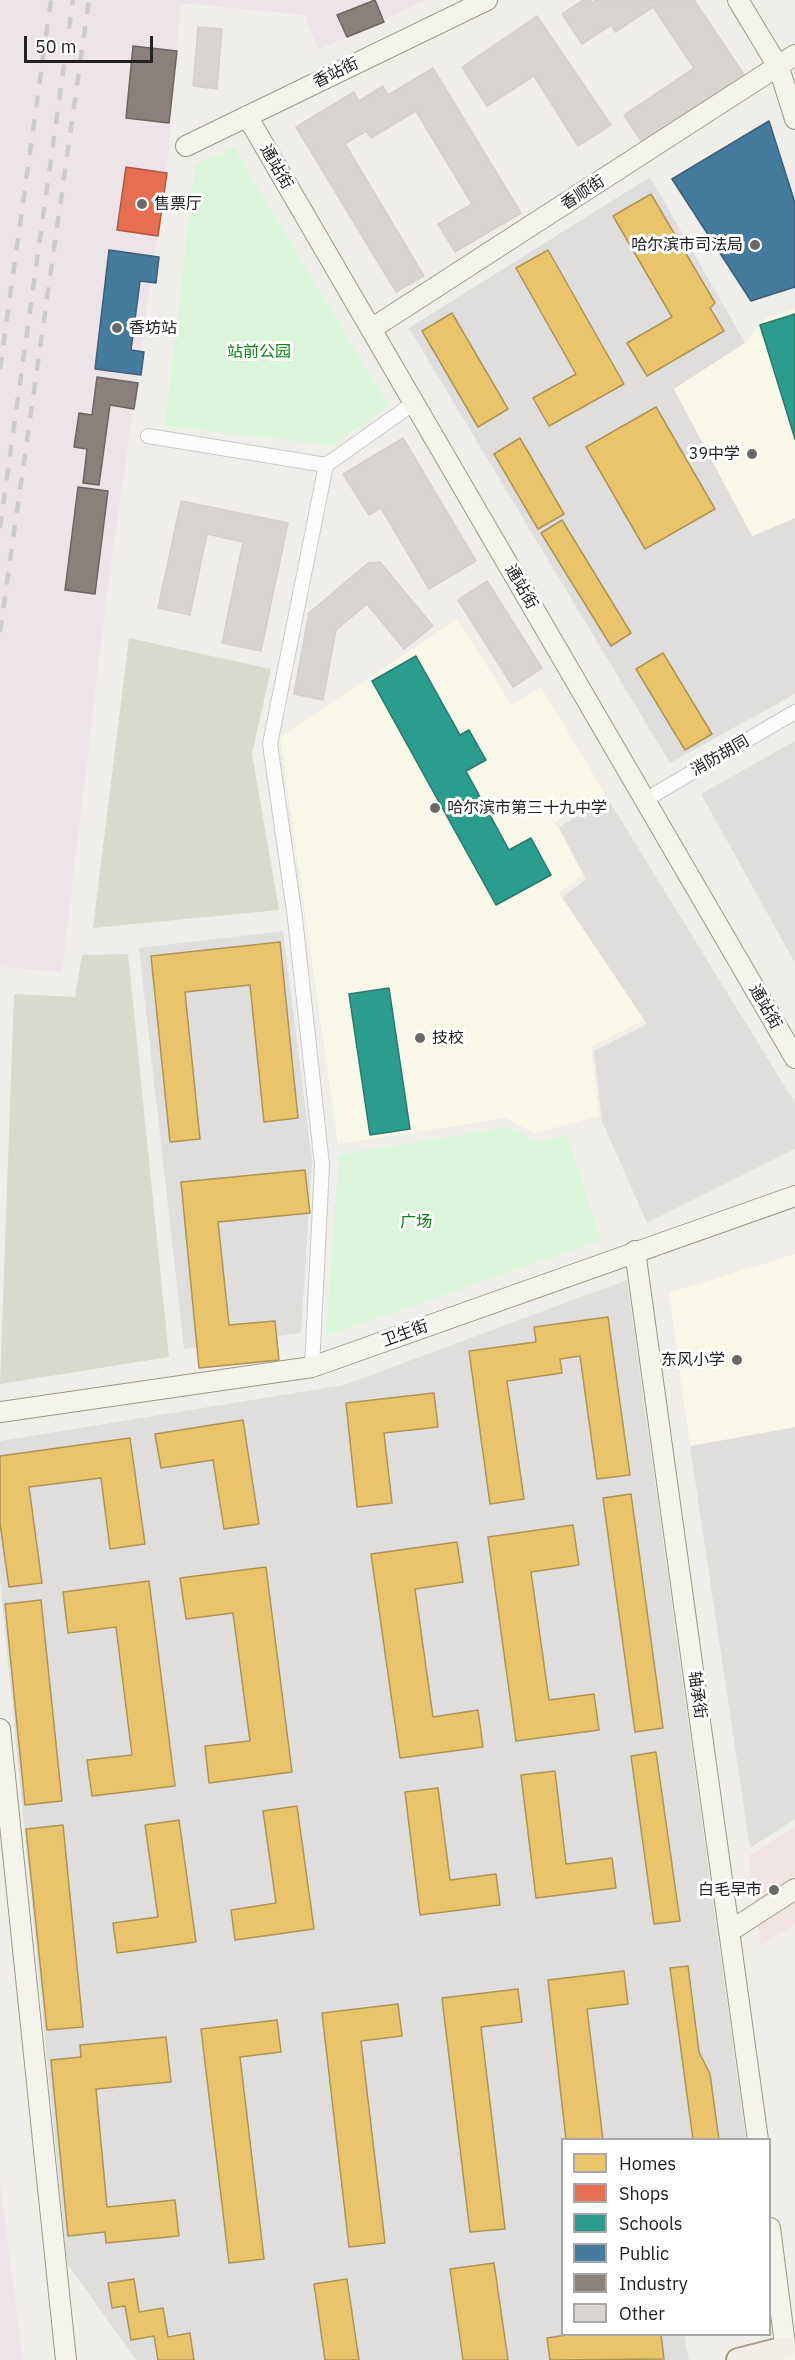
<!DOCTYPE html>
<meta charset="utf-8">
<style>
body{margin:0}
#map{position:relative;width:795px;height:2360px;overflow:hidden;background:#f0eeeb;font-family:"IBM Plex Sans",sans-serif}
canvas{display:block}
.legend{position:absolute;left:561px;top:2138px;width:210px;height:198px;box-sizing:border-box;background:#fff;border:2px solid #a7a7a7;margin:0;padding:8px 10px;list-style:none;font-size:18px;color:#222}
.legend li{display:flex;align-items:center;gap:12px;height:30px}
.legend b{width:30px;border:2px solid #a7a7a7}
.scale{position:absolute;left:24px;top:36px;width:129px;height:27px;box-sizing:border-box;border:3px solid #222;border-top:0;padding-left:8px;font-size:18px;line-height:21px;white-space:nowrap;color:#222;-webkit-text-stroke:4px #fff;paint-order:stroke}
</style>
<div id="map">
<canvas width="795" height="2360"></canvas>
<ul class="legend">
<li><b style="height:16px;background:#e9c46a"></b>Homes</li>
<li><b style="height:16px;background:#e76f51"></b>Shops</li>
<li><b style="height:16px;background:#2a9d8f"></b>Schools</li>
<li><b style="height:16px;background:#457b9d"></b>Public</li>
<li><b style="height:16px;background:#8a817c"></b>Industry</li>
<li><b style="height:16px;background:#d7d4d2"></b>Other</li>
</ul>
<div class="scale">50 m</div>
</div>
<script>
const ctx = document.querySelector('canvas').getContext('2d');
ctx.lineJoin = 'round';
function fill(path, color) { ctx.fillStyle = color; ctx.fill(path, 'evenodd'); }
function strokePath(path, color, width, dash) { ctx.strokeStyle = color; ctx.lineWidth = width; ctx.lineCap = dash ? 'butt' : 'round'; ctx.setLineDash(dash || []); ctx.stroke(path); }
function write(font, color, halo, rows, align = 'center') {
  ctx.font = font + ' "IBM Plex Sans","Noto Sans SC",sans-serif'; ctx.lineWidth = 6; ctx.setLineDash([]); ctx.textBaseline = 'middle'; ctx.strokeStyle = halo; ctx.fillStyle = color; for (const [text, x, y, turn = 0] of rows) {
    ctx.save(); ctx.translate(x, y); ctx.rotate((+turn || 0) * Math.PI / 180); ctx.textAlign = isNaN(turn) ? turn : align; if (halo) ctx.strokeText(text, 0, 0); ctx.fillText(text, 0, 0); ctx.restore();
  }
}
fill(new Path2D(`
 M650 177 745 343 674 389 752 536 795 518V694L670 763 409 328Z
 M795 741V963L701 794Z
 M608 799 795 1103V1149L647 1223 602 1121 594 1051 647 1024 562 898 586 879 559 827Z
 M283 931 312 1161 301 1333 184 1349 139 948Z
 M627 1280 746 2139 562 2140V2334L684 2335 689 2360H136L67 2263 0 1581V1441L344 1385Z
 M795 1427V1819L750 1848 690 1446Z`), '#dfdedc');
fill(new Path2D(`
 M795 1827V1924L761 1945 748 1856Z`), '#f1e3e1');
fill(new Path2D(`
 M0 0H426L318 50 305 15 181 3 168 159 106 602 62 972 0 967Z
 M0 2177 23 2360H0Z`), '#ede4e9');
fill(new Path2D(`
 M795 309V518L752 536 674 389 745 343 764 319Z
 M457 619 512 705 541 687 605 794 555 822 583 875 559 893 644 1020 591 1047 599 1116 535 1133 506 1118 338 1144 280 737Z
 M795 1254V1427L690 1446 669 1293Z`), '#f8f7e8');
fill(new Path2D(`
 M129 638 271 669 252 754 279 910 93 928Z
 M128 954 169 1357 0 1384 14 994 75 997 82 955Z`), '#d9d9cd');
fill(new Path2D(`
 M234 148 389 406 333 445 165 426 195 165Z
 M509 1127 537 1142 567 1135 601 1240 326 1336 339 1155Z`), '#daf5da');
const homes = new Path2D(`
 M651 194 715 303 710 308 724 331 647 376 627 343 672 317 613 216Z
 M548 250 624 384 549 426 533 398 576 374 516 268Z
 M452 313 508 409 478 427 422 331Z
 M656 407 715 509 645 549 586 447Z
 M520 438 564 514 538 529 494 454Z
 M562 520 631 633 611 646 541 533Z
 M663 653 712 734 685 750 636 669Z
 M280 942 298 1118 264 1122 250 985 185 992 200 1139 170 1142 151 956Z
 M305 1170 310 1213 218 1222 229 1325 275 1321 279 1360 199 1368 181 1182Z
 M608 1317 630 1475 597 1479 580 1356 560 1359 562 1373 507 1381 524 1499 490 1504 469 1351 536 1342 534 1327Z
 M434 1393 438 1427 384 1433 392 1503 357 1507 346 1403Z
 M243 1420 259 1524 224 1529 213 1460 161 1468 155 1434Z
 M130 1438 145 1544 110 1549 101 1478 29 1487 42 1583 9 1587 0 1523V1456Z
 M631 1494 663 1728 635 1732 603 1498Z
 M573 1525 579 1565 531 1572 549 1700 594 1694 599 1730 516 1741 488 1537Z
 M457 1542 463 1582 415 1589 433 1717 478 1710 483 1747 400 1758 371 1554Z
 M266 1567 292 1772 209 1783 205 1746 250 1741 233 1613 186 1619 180 1578Z
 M149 1581 175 1786 92 1796 87 1760 132 1755 116 1627 68 1633 63 1592Z
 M41 1600 62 1801 25 1805 5 1604Z
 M656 1752 680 1921 654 1924 631 1756Z
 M555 1771 566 1864 612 1858 616 1888 536 1898 521 1775Z
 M438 1788 450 1880 496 1874 500 1905 420 1915 405 1792Z
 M297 1806 314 1929 235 1940 231 1910 276 1903 263 1811Z
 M179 1820 196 1942 117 1953 113 1923 158 1917 145 1825Z
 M63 1825 83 2027 47 2030 26 1829Z
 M688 1966 699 2052 710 2074 719 2140H693L670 1968Z
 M624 1971 628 2004 587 2009 603 2140H566L548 1980Z
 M518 1989 522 2022 481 2027 505 2229 470 2232 442 1998Z
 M398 2004 402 2036 361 2041 385 2243 349 2247 322 2013Z
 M277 2020 281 2052 240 2057 264 2259 229 2263 201 2029Z
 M166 2037 171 2082 96 2089 107 2207 175 2200 179 2236 106 2243 105 2232 68 2236 51 2060 81 2057 80 2045Z
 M494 2263 508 2360H463L450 2269Z
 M134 2279 139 2312 163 2308 168 2337 190 2333 194 2360H158L154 2336 131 2340 125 2306 112 2308 108 2283Z
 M347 2279 359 2360H325L314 2284Z
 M573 2334H661L664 2359 550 2360 547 2338Z`);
fill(homes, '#e9c46a');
strokePath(homes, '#ad9354', 1.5);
const shops = new Path2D(`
 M126 167 167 173 158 236 117 230Z`);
fill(shops, '#e76f51');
strokePath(shops, '#ac5843', 1.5);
const schools = new Path2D(`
 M795 314V439L760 325Z
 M416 656 460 735 469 730 486 760 466 771 509 850 531 838 551 875 496 905 372 681Z
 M389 988 410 1129 370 1135 349 994Z`);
fill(schools, '#2a9d8f');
strokePath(schools, '#28786e', 1.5);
const public = new Path2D(`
 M769 121 795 203V287L751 301 672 179Z
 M109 250 159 257 156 283 140 281 131 350 144 352 141 375 95 369Z`);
fill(public, '#457b9d');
strokePath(public, '#3a6078', 1.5);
const industry = new Path2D(`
 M375 0 384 22 347 37 337 15Z
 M133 46 177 51 169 123 126 118Z
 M97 377 138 383 134 409 110 405 99 485 83 483 87 449 74 447 79 413 92 415Z
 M78 487 108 491 95 594 65 590Z`);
fill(industry, '#8a817c');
strokePath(industry, '#6b6461', 1.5);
const building = new Path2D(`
 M583 0H590L592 3 596 0H694L749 82 647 150 624 115 694 68 653 7 615 32 611 25 582 44 562 14Z
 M537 16 611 125 578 146 534 76 487 106 462 67Z
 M198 27 222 29 217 89 193 86Z
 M433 68 521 213 455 252 438 224 472 204 416 111 371 138 366 131 345 144 424 276 396 292 296 127 354 92 359 101 383 86 388 95Z
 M403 438 476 561 429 589 381 508 369 515 343 474Z
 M181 501 288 523 261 651 222 643 243 542 207 534 190 615 158 608Z
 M380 562 433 626 404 649 367 604 336 630 323 700 294 694 309 613 368 563Z
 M487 581 542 668 513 687 458 600Z`);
fill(building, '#d7d4d2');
strokePath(building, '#d3d0cc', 1.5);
const street = new Path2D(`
 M148 436 326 465
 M645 800 795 712
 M312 1367 322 1165 295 918 270 744 326 465 414 403`);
const secondary = new Path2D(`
 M738 0 779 68 795 119
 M247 116 795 1058
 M186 146 487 0
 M371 329 795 55
 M635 1251 758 2140
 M0 1412 312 1367 795 1196
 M0 1729 66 2360
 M730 1931 795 1889
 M770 2228 787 2360`);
const primary = new Path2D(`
 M738 2360 785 2348`);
strokePath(street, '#c9c8c7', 16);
strokePath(secondary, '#999a82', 22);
strokePath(primary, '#a79c86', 26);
strokePath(street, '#fdfcfc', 14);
strokePath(secondary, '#f4f4ed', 20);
strokePath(primary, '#f3ede7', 22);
strokePath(new Path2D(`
 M0 369 51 0
 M0 528 73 0
 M0 632 89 0`), '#ccc', 4.5, [12, 12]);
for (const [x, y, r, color] of [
 [142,204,6,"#6a6968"],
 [755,245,6,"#6a6968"],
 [117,328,6,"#6a6968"],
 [752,454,6,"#6a6968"],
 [435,808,6,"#6a6968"],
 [420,1038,6,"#6a6968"],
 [737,1360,6,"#6a6968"],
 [774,1890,6,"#6a6968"]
]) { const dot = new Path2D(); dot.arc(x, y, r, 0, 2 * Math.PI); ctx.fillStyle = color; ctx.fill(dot); strokePath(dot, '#fff', 2); }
write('16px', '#222', '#fff', [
 ["香站街",336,73,-26],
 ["通站街",276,167,60],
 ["香顺街",583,193,-33],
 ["通站街",521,587,60],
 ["消防胡同",720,756,-30],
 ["通站街",765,1007,60],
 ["卫生街",405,1334,-20],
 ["轴承街",697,1695,82]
]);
write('16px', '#222', '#fff', [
 ["售票厅",154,204],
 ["哈尔滨市司法局",743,245,"right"],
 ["香坊站",129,328],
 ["39中学",740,454,"right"],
 ["哈尔滨市第三十九中学",447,808],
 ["技校",432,1038],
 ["东风小学",725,1360,"right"],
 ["白毛早市",762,1890,"right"]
], 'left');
write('16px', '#0c8416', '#fff', [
 ["站前公园",259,352],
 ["广场",416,1222]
]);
</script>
